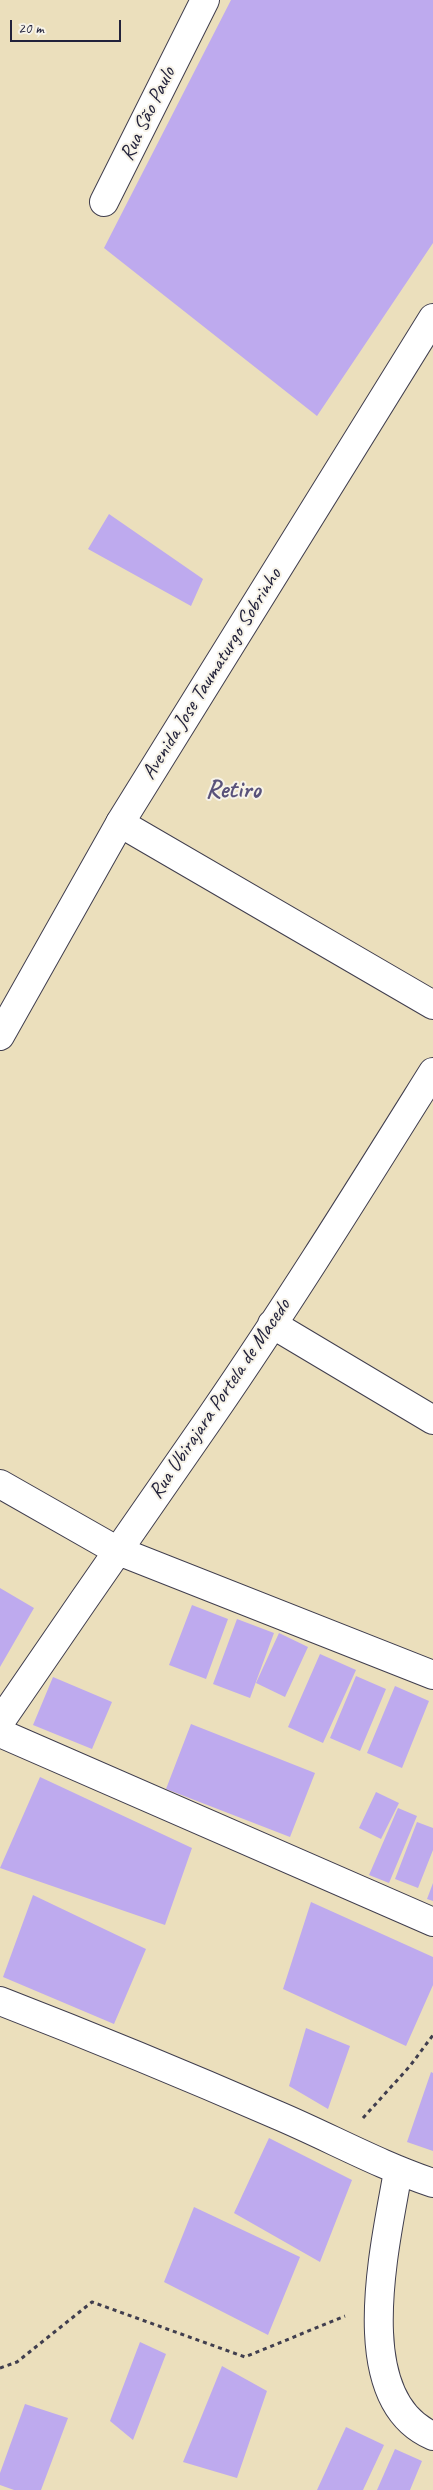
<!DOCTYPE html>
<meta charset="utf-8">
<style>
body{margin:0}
#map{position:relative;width:433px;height:2490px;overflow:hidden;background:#ebdfbc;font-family:Caveat,sans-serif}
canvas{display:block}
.scale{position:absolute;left:10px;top:20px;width:111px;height:22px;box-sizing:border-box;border:2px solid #22223b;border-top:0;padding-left:6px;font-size:15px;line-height:18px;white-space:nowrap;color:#22223b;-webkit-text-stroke:4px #f7f3e8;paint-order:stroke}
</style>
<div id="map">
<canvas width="433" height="2490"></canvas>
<div class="scale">20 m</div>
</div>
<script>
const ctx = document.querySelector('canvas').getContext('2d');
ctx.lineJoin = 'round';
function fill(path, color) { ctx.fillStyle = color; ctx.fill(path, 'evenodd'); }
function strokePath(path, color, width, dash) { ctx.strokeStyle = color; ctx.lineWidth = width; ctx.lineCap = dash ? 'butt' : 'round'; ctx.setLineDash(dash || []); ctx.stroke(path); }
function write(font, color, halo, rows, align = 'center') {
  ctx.font = font + ' Caveat,sans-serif'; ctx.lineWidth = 4; ctx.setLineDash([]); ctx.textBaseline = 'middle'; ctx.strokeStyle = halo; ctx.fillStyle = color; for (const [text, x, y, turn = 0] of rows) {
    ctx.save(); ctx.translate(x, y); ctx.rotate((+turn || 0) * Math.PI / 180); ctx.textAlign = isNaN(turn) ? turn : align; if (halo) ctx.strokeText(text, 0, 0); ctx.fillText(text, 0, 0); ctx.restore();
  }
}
fill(new Path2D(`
 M231 0H433V243L317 416 104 248Z
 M109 514 203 579 191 606 88 549Z
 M0 1588 34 1608 0 1667Z
 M192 1605 228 1619 206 1679 169 1665Z
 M237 1619 274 1633 250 1698 213 1684Z
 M279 1633 308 1647 285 1697 256 1683Z
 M320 1654 356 1670 323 1743 288 1727Z
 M356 1676 386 1689 360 1751 330 1738Z
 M53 1677 112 1702 92 1749 33 1725Z
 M395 1686 429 1701 402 1768 367 1753Z
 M191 1724 315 1773 290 1837 166 1789Z
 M40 1777 192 1848 165 1925 0 1868Z
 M376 1792 399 1803 381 1839 359 1828Z
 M398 1808 417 1816 389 1883 369 1875Z
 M417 1822 433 1828V1850L418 1888 395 1879Z
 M433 1883V1901L427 1899Z
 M33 1895 146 1949 114 2024 3 1977Z
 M311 1902 433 1957V1985L406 2046 283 1989Z
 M306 2028 350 2046 328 2109 289 2086Z
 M431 2072 433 2073V2151L407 2142Z
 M269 2138 352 2180 320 2262 234 2213Z
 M194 2207 300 2257 268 2335 164 2282Z
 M140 2342 166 2354 133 2440 110 2421Z
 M222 2366 267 2391 237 2478 183 2462Z
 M25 2404 68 2418 41 2490H14L0 2485V2473Z
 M346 2427 384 2445 363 2490H317Z
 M395 2449 422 2461 410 2490H377Z`), '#beaaee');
const minor = new Path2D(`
 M104 202 205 0
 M120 823 433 1005
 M272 1324 433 1420
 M0 1484 116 1550 433 1675
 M0 1722C70 1619 141 1518 212 1415 289 1303 361 1187 433 1072
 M0 1733 433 1922
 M0 2001C93 2037 185 2075 277 2115 329 2137 379 2165 433 2183
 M398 2171C386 2243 347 2399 433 2436`);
const tertiary = new Path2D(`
 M0 1036 120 823 433 318`);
strokePath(minor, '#403e4e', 30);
strokePath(tertiary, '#403e4e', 30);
strokePath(new Path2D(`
 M363 2118 410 2066 433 2035
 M0 2368 17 2362 92 2302 245 2357 345 2316`), '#403e4e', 3, [4, 4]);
strokePath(minor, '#fff', 28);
strokePath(tertiary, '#fff', 28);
write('21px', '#22223b', '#f7f3e8', [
 ["Rua São Paulo",148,114,-64],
 ["Avenida Jose Taumaturgo Sobrinho",212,674,-58],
 ["Rua Ubirajara Portela de Macedo",220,1399,-56]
]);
write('bold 26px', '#59527a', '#f7f3e8', [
 ["Retiro",233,790]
]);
</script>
